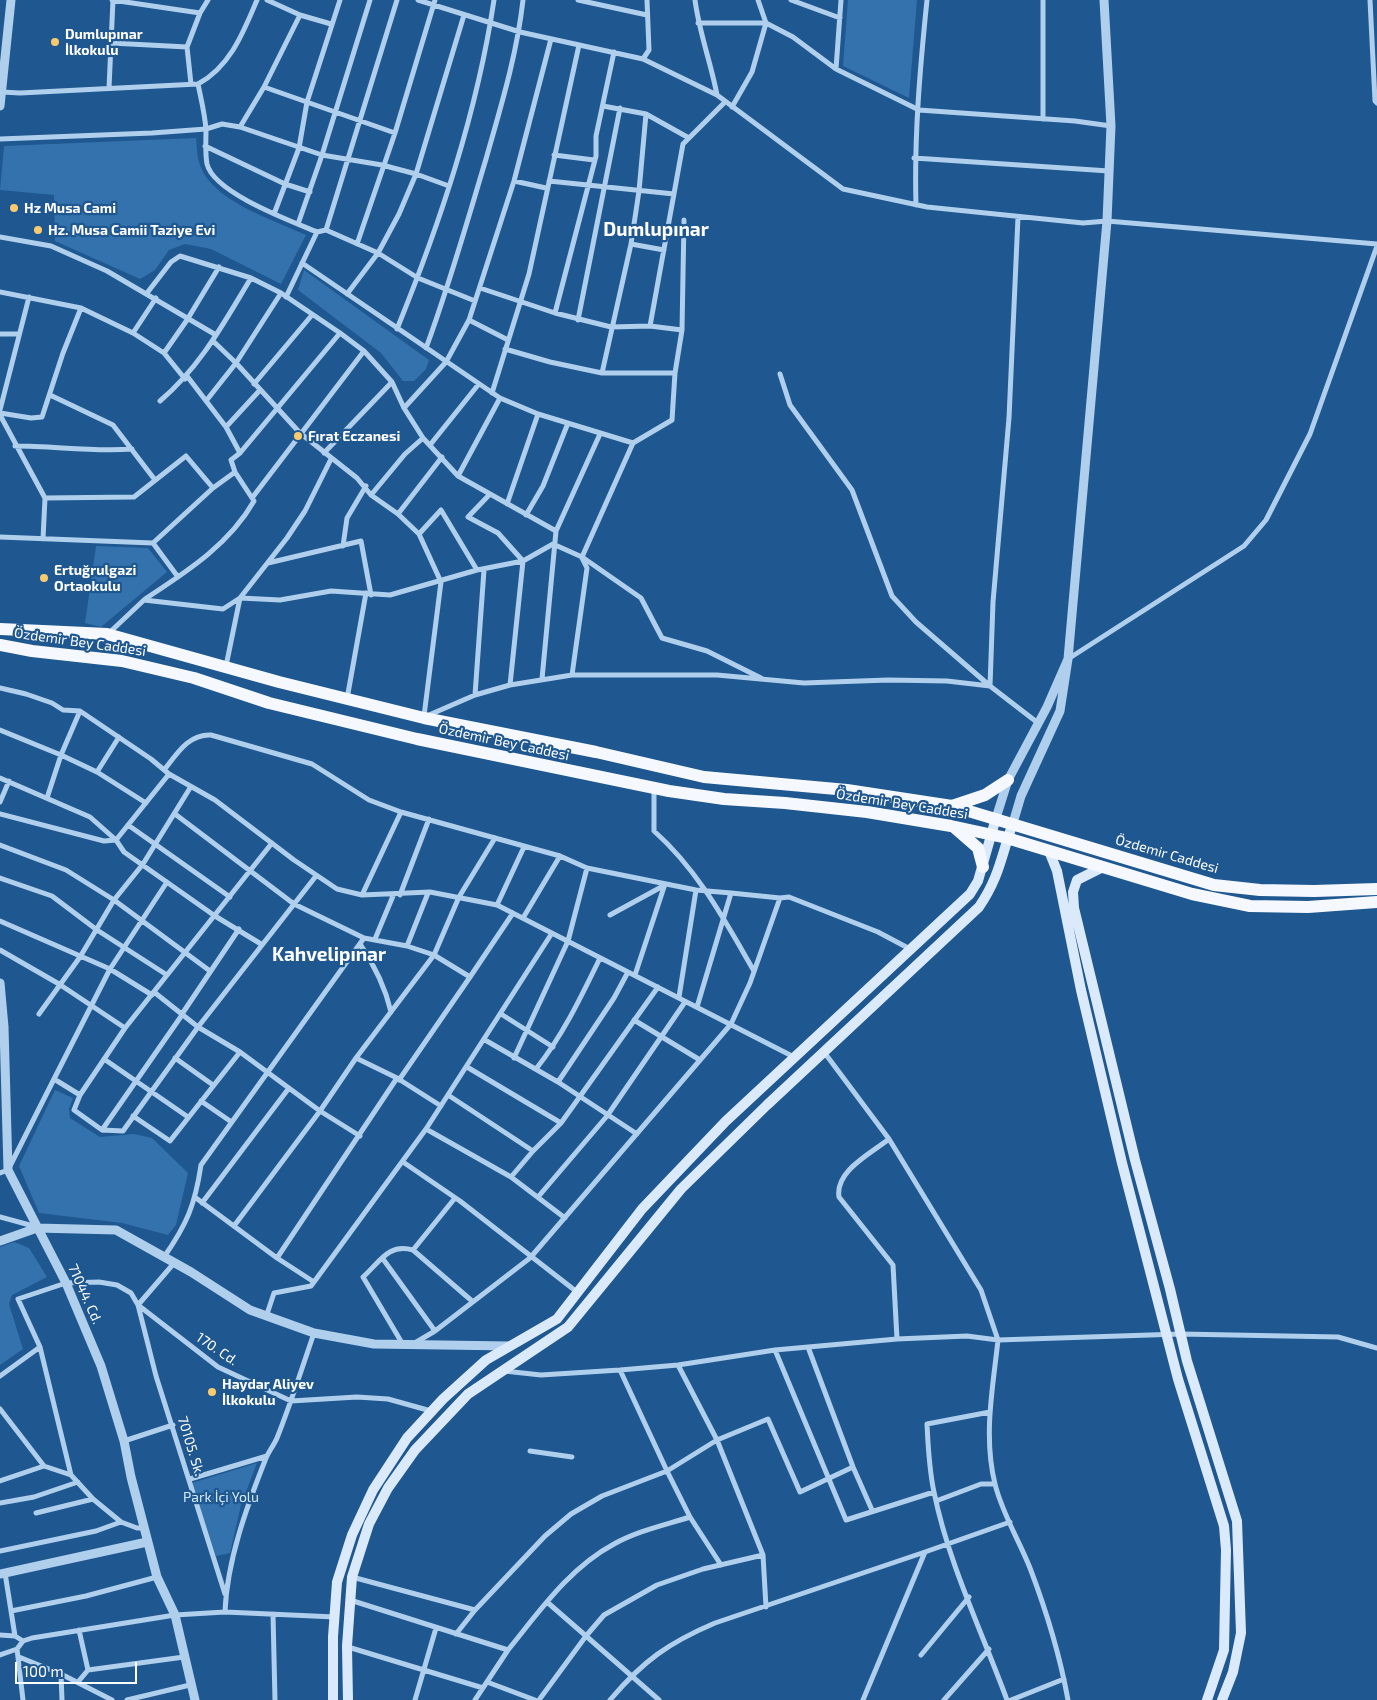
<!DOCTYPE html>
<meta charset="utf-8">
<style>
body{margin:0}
#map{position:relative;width:1377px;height:1700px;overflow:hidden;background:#1f5790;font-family:"Exo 2",sans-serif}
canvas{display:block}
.scale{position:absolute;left:15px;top:1662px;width:122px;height:22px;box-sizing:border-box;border:2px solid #fff;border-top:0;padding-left:6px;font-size:15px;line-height:18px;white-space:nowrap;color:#fff;-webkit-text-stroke:4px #1f5790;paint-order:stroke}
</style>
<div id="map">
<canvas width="1377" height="1700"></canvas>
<div class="scale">100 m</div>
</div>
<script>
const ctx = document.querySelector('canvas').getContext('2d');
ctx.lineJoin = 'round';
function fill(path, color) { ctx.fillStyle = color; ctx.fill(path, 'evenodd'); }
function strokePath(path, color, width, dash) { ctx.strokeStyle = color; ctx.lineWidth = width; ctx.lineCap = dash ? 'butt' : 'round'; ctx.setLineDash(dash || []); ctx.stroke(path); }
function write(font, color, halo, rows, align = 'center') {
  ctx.font = font + ' "Exo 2",sans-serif'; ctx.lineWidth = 4.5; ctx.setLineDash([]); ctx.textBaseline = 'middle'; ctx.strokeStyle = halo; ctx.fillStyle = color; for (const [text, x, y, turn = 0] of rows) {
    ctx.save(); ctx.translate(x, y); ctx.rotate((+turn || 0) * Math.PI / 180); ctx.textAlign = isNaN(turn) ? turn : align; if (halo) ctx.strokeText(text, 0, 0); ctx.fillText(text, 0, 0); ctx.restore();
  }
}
fill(new Path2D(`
 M848 0H917L909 98 843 66Z
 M196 138C197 147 197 157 200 165 212 201 274 220 306 235L281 284 211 249 185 244 169 250 155 270 140 279 55 241 54 195 0 190 4 146Z
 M304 270 429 360 426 369 414 381H403L381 353 298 290Z
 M96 546 148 548 167 572 101 627 85 623Z
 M55 1090 73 1098 69 1109 70 1118 100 1137 134 1134 152 1138 188 1173 176 1225 168 1235 122 1223 39 1213 19 1166Z
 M14 1242 29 1248 47 1277 12 1295 9 1304 23 1349 0 1365V1247Z
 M257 1463 241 1505 230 1553 216 1556 192 1483Z`), '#3372ad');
strokePath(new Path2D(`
 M112 0 200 13
 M418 0 520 32 643 59 717 95 843 189 927 207 1083 223 1107 221 1377 244
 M578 0 647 15
 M695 0C699 32 711 63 717 95
 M791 0 840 18
 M841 0 836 69 919 110 1075 121 1111 126
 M1370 0 1375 101 1377 103
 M300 15 331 24
 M698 23H766L793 37 836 69
 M111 43 187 47
 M643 59 649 50 647 0
 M191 84 187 47 200 13 208 0
 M198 84C201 99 205 114 206 130 206 141 205 153 207 164 214 193 291 221 317 232L286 297
 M264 87 395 133
 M109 88 113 0
 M2 92 20 93 198 84C230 67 243 33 257 0
 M603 106 646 114 689 138
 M732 107 752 72 766 23 758 0
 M1043 119V0
 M240 127 264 87 300 15 267 0
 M0 139 152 133 206 129 222 124 240 127 322 155 382 165 416 174 449 186
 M205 146 285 184 310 192
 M554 155 594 160
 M914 158 1109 171
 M514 181 546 188
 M549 181 674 194
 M916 205C914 137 920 68 927 0
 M274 214 299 148 307 102 340 0
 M298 224 322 155 370 0
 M326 230 397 0
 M317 232 326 230 378 253 418 278 475 301
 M0 237 51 246 107 271 216 335
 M357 244 395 133 435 0
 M631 244 664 250
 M302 263 500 398 538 414 633 443 582 557 553 544
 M480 288 555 313 611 327 650 326 683 144 725 102
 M0 292 81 308 133 333
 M147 293 171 262 180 256 251 278 281 293 340 333 364 351 392 382 404 408 423 438 458 476 556 531
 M347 294 378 253 399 214 416 174 464 15
 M156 298 133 333 164 353 185 379
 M555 313 596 156V136L614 52
 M469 320 508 340
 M578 320 620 108
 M397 329C440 223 477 113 494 0
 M682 330 684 220
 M0 334H18
 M213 341 236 363 300 433 357 478 371 495 398 514 419 534 441 582 424 716
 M426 348C449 286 467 222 486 159 501 106 517 54 523 0
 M505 349 550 362 602 373H675
 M164 353 187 320 219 267
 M602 373 631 244 639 191 646 114
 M780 374 790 405 852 490 892 596 916 622 990 686 1038 723
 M254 384 312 315
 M492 393 529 274 579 45
 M50 395 113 425 155 480
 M160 401C201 366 223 324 251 278
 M206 401 236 363 281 293
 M404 408 446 362 469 320 514 181 551 39
 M0 410 29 297
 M0 413 31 418 42 417 63 353 81 308
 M0 415 45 498 43 539
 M226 427 260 390
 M633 443 672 420 675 373 682 330 650 326
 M430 445 478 385
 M15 446C55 446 92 452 132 449
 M240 453 340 333
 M324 453 392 382
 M458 476 500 398
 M490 494 468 517 498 533 523 561 510 685
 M371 495 405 454 423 438
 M45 498 134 497 186 456 213 488
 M252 498 364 351
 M507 504 538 414
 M398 514 442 457
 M526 515 543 486 568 423
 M419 534 441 510 477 570
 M0 537 153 543 213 488 235 472
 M153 543 178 577
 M343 546 347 518 366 486
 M582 557 641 598 662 638 707 651 761 678
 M268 563 361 541 371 595
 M145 599C186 572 229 545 254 501L235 472 231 460 240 453 226 427 187 376
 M109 633 144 600 223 609 240 598 280 600 331 591 390 595 477 570 523 561 553 544
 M1068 659 1244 546 1266 520 1310 434 1377 246
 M226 666 240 598 287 538 305 511 331 459
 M572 675 587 568 582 558
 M542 679 556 531 600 434
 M0 688 26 694 52 703 63 710 80 711 151 759 169 774 215 800 294 860 337 889 362 895 430 892 497 905 794 1057
 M475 695 484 570
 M347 699 366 593
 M429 715 475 695 510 685 572 675H717L804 683 888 680 947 681 990 686 993 602 1009 418 1018 217
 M0 730 61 755 97 772 146 803
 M164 770C177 754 188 734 211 735L312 764 369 800 401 812 560 856 587 868 696 890 731 893
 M97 772 119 737
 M0 778 90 817 116 840 124 852 215 916 261 944
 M654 790V831C698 870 725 921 754 971
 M47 798 61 755 80 711
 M0 802 9 781
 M0 814 104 841 116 840 169 774
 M175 814 294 904 364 938 407 946 434 955 470 977 513 913
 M128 825 230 897
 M0 845 66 870 114 900 210 971
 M0 878 52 896 97 930 167 975
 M362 895 401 812
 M400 895 429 819
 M497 905 524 847
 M610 915 665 885
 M523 918 560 856
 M0 921 110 969 152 995
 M375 939 393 896
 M360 944C375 966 385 986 391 1012
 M407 946 428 893
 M0 950 59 984 125 1028
 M635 975 665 884
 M154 992 198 1027 240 1052 320 1111 356 1058 397 1078 441 1106
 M679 997 696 890
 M697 1007 731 893 780 898
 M39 1014 80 957 114 900 143 864 190 788
 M182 1014 239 929
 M501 1014 553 1047
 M634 1020 700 1060
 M485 1040 558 1082 637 1134
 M824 1052 889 1139 981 1290 998 1340 1180 1334 1338 1337 1377 1348
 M175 1058 213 1085
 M356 1058 434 955 459 897 495 838
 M514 1058 568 941 587 868
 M104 1059 188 1117
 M467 1067 561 1123
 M536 1069C563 1035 581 997 600 958
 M54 1079 110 969 167 882
 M399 1080 470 977
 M558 1082 614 998 628 972
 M80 1095 74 1110 102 1130 123 1131 198 1027 316 876
 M448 1095 533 1151
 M201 1101 230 1121
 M133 1116 170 1141 240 1052
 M426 1129 511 1177 565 1218
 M102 1130 182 1015
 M889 1139C870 1154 835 1171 839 1197L893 1265 897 1339
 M403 1162 460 1201 577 1292
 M0 1173 8 1170 54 1079 80 1095 125 1028 272 843
 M511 1177 533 1151 561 1123 658 987
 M538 1197 607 1116 685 1002
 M196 1198 277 1258 397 1078
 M202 1203 289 1088
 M0 1217 37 1227
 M234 1226 320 1111 360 1136
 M413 1250 455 1198
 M164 1257C187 1224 195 1205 201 1165L364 938
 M277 1258 314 1282
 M383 1259 435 1331
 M138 1305 218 1367 291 1401 357 1397 388 1399 431 1411
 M138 1305 175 1262
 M266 1317 274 1293 311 1286 314 1282 426 1129 552 933
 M402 1343 363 1277C380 1262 388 1243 413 1250L472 1301
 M413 1344 435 1331 530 1258 731 1024 750 983 780 898 789 897 878 932 910 949
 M808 1347 853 1467 872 1510
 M775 1350 846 1520 934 1492
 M678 1365 717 1440 763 1555 766 1607
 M504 1371 541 1375 620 1370 678 1365 775 1350 897 1339 967 1336 998 1340C993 1387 983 1436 995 1484 1002 1513 1019 1540 1030 1568 1046 1610 1060 1656 1068 1700
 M0 1376 40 1347
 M0 1409 44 1466 71 1475 93 1499 121 1522 137 1528H143
 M990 1412 927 1424C928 1446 929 1469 934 1492 948 1562 982 1632 1007 1700
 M124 1441 173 1425
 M530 1451 572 1457
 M71 1475 40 1347 18 1299 66 1283 99 1282 117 1285 131 1293 138 1305 156 1376 225 1594
 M190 1479 267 1456
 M0 1481 44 1466
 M936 1501 981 1484H995
 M0 1503 34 1497 78 1482
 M36 1513 93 1499
 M690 1517 721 1565
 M0 1551 96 1531 121 1522
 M5 1573 15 1636
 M352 1577 475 1610
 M350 1600 508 1650C539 1612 569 1568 614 1544 637 1531 665 1525 690 1517L667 1471 717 1440 768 1419 800 1492 853 1467
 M547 1602 586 1636 604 1615 657 1585 703 1569 763 1555
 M11 1611 86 1596 157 1577
 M225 1612C227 1560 247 1506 266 1458 269 1451 274 1445 277 1438 291 1403 302 1368 314 1333
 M273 1614 275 1700
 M456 1634 475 1610 545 1536 571 1514 602 1496 667 1471 620 1370
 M0 1635 15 1636 23 1641
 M348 1647 483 1688
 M17 1649 23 1700
 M0 1655 17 1649 23 1641 32 1638 175 1615 225 1612 335 1617
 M921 1655 969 1597
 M19 1657 61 1674 112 1700
 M88 1670 184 1657
 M61 1674 62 1700
 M78 1682 88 1670 79 1630
 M487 1682 535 1700
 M127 1700 190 1685
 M415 1700 436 1628
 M475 1700 508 1650
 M539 1700 586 1636 659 1700
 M610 1700C643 1661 668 1643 715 1623L925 1552
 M863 1700 925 1552 1010 1522
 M944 1700 989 1649
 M1011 1700 1064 1679`), '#afcfed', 5);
strokePath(new Path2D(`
 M0 106 11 0
 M1068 659 1107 221 1111 126 1104 0
 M996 818 1008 780 1047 707 1068 659 1060 711 1021 796 1013 823
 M0 983 4 1027 8 1170 66 1283 101 1366 124 1441 131 1477 157 1577 175 1615 195 1700
 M0 1241 37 1228 116 1230 191 1272 250 1310 314 1333 374 1344 510 1346
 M0 1574 147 1542`), '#afcfed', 9);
strokePath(new Path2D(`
 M1049 851 1057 871 1081 990 1122 1163 1178 1379 1224 1526 1226 1550 1224 1650 1207 1700
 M1101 868 1077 880 1073 892 1074 908 1135 1160 1170 1289 1187 1361 1237 1521 1241 1633 1233 1672 1222 1700
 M333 1700V1637L337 1582 352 1535 373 1490 407 1438 443 1399 486 1360 557 1319 642 1209 726 1121 970 894 978 881 996 818
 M348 1700 347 1646 352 1577 369 1524 388 1488 415 1450 468 1394 568 1327 681 1189 767 1105 979 907C1000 876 1001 856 1013 823`), '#dbeafa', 10);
strokePath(new Path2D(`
 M0 629 107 634 279 682 424 718 596 752 704 777 847 790 952 806 1214 885 1260 890 1314 891 1377 889
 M0 645 32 651 122 661 194 678 269 703 417 739 669 791 724 799 785 803 867 812 951 826 1007 838 1192 894 1250 906 1308 907 1377 902
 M952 806 985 795 1008 780
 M955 828 978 848 983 867`), '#f5f9ff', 12);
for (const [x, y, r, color] of [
 [55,42,5,"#faca6f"],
 [14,208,5,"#faca6f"],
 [38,230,5,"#faca6f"],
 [298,436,5,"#faca6f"],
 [44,578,5,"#faca6f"],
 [212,1392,5,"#faca6f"]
]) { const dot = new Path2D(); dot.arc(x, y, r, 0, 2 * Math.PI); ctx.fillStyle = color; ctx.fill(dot); strokePath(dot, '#1f5790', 2); }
write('bold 14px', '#fff', '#1f5790', [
 ["Dumlupınar",65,34],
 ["İlkokulu",65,50],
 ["Hz Musa Cami",24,208],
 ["Hz. Musa Camii Taziye Evi",48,230],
 ["Fırat Eczanesi",308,436],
 ["Ertuğrulgazi",54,570],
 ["Ortaokulu",54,586],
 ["Haydar Aliyev",222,1384],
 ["İlkokulu",222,1400]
], 'left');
write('14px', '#fff', '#1f5790', [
 ["Özdemir Bey Caddesi",80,642,8],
 ["Özdemir Bey Caddesi",504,742,12],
 ["Özdemir Bey Caddesi",902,804,9],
 ["Özdemir Caddesi",1167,854,16],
 ["71044. Cd.",85,1294,66],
 ["170. Cd.",217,1349,34],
 ["70105. Sk.",191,1446,73]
]);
write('14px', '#d5e8f9', '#1f5790', [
 ["Park İçi Yolu",221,1497]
]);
write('bold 19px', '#fff', '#1f5790', [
 ["Dumlupınar",656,230],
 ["Kahvelipınar",329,955]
]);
</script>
